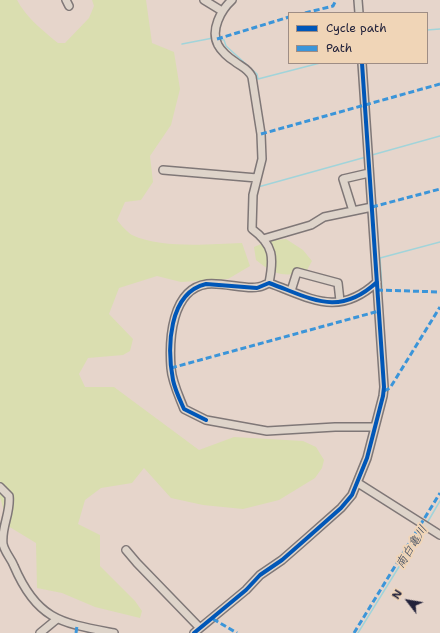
<!DOCTYPE html>
<meta charset="utf-8">
<style>
body{margin:0}
#map{position:relative;width:440px;height:633px;overflow:hidden;background:#e6d5cb;font-family:"Shantell Sans",sans-serif}
canvas{display:block}
.legend{position:absolute;left:288px;top:12px;width:140px;height:52px;box-sizing:border-box;background:#f0d5b7;border:1px solid #9e8d85;margin:0;padding:5px 7px;list-style:none;font-size:12px;color:#22223b}
.legend li{display:flex;align-items:center;gap:8px;height:20px}
.legend b{width:20px;border:1px solid #9e8d85}
.north{position:absolute;left:388px;top:581px;width:40px;height:40px;-webkit-text-stroke:3px #f0d5b7;paint-order:stroke;rotate:301deg;font-size:11px;font-weight:700;line-height:16px;text-align:center;color:#22223b}
.north::after{content:'';display:block;margin:auto;width:14px;height:18px;background:#22223b;clip-path:polygon(50% 0,100% 100%,50% 72%,0 100%)}
</style>
<div id="map">
<canvas width="440" height="633"></canvas>
<ul class="legend">
<li><b style="height:5px;background:#0057b8"></b>Cycle path</li>
<li><b style="height:5px;background:#3b95d9"></b>Path</li>
</ul>
<div class="north">N</div>
</div>
<script>
const ctx = document.querySelector('canvas').getContext('2d');
ctx.lineJoin = 'round';
function fill(path, color) { ctx.fillStyle = color; ctx.fill(path, 'evenodd'); }
function strokePath(path, color, width, dash) { ctx.strokeStyle = color; ctx.lineWidth = width; ctx.lineCap = dash ? 'butt' : 'round'; ctx.setLineDash(dash || []); ctx.stroke(path); }
function write(font, color, halo, rows, align = 'center') {
  ctx.font = font + ' "Shantell Sans","Klee One",sans-serif'; ctx.lineWidth = 4; ctx.setLineDash([]); ctx.textBaseline = 'middle'; ctx.strokeStyle = halo; ctx.fillStyle = color; for (const [text, x, y, turn = 0] of rows) {
    ctx.save(); ctx.translate(x, y); ctx.rotate((+turn || 0) * Math.PI / 180); ctx.textAlign = isNaN(turn) ? turn : align; if (halo) ctx.strokeText(text, 0, 0); ctx.fillText(text, 0, 0); ctx.restore();
  }
}
fill(new Path2D(`
 M0 0H17C26 17 43 31 58 43H65L89 18 94 6 92 0H146L152 43 174 52 180 89 171 125 150 156 153 182 141 200 125 202 117 220C121 225 127 232 132 235 162 249 210 244 242 243L250 266 228 279 181 282 157 276 119 288 109 314 133 339 130 351 123 355 88 358 79 374 85 387H114L199 450 234 437 303 441 316 447 324 460 322 468 315 478 279 500 243 509 203 505 171 498 144 468 132 483 101 488 85 500 78 524 100 535V566L135 601 142 611 140 618 95 607 62 593 37 588 36 543 8 526 0 497Z
 M286 239 303 250 312 261 306 272C283 277 274 275 256 260L254 247 268 241Z`), '#dadeb0');
strokePath(new Path2D(`
 M427 30 440 29
 M219 39 224 40 226 46 257 74 258 79 320 63
 M182 44 213 38
 M372 155 440 136
 M258 187 366 157
 M382 287 380 258 440 242
 M427 523 440 501
 M358 633 423 528`), '#a1d4da', 1.5);
const minor = new Path2D(`
 M66 0 69 6
 M204 0 222 11
 M232 0C221 10 210 30 218 45 221 51 229 58 234 61 241 67 248 68 252 77L261 134 262 159 253 195 252 229C274 245 274 258 269 283
 M358 0 359 13
 M163 170 257 178
 M353 211 343 179 369 173
 M263 239 311 225 324 217 372 207
 M291 291 297 272 338 283 340 301
 M375 427H335L267 431 206 420 184 409C179 396 172 382 171 368 169 341 171 289 207 284 222 282 247 290 258 287 262 287 266 284 269 283 311 298 338 318 377 282
 M358 483 440 535
 M0 487 9 496C11 513 1 527 3 544 5 553 11 558 14 566 37 620 61 623 114 633
 M126 550 137 563 200 628
 M40 633 57 619
 M194 633 246 590 260 575 282 560 306 539 341 508 352 495 367 458 383 396 384 387 362 63`);
strokePath(minor, '#7f7777', 10);
strokePath(minor, '#ded4ca', 7);
strokePath(new Path2D(`
 M305 13 333 6 336 0
 M217 39 289 17
 M261 134 440 84
 M372 207 440 189
 M377 290 440 292
 M171 368 379 311
 M384 391 390 388 440 307
 M213 619 237 633
 M76 633 77 626
 M354 633 440 493`), '#3b95d9', 3, [6, 3]);
strokePath(new Path2D(`
 M206 420 184 409C180 400 175 390 173 380 167 348 168 293 206 284L257 288 269 283C311 298 338 318 377 282
 M194 633 246 590 260 575 282 560 306 539 341 508 352 495 367 458 383 396 384 387 362 63`), '#0057b8', 4);
write('italic 12px', '#36455c', '#f0d5b7', [
 ["南白亀川",412,547,-58]
]);
</script>
